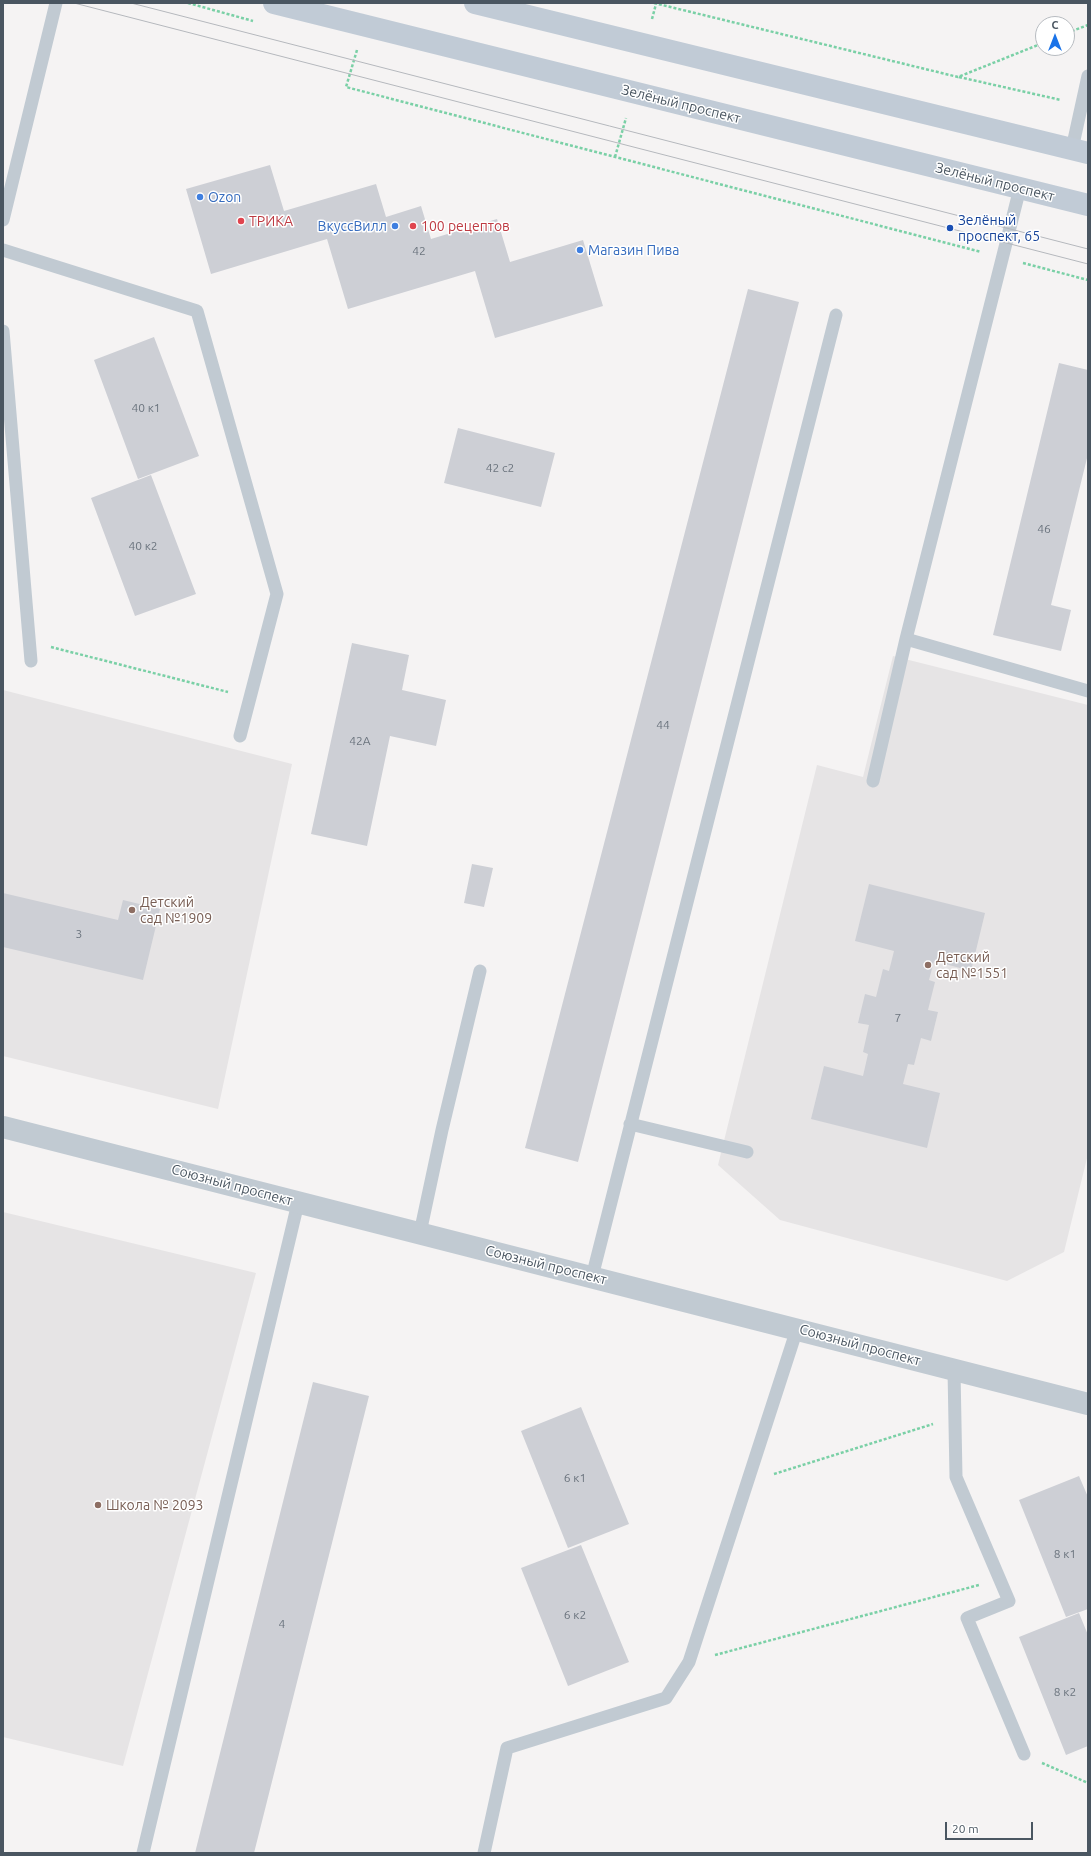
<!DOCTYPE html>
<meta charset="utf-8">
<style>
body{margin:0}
#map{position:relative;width:1091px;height:1856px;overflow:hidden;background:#f5f3f3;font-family:Ubuntu,sans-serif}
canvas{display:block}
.frame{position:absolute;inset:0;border:4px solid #4a5661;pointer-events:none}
.north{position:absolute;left:1035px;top:16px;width:40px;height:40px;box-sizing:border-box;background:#fff;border:1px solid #b7bbc0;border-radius:50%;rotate:0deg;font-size:11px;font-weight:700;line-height:16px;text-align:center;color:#4a5661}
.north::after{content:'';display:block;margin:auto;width:14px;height:18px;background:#1a73e8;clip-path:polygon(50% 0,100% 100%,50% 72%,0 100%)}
.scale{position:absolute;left:945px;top:1822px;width:88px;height:18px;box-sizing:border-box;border:2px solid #4a5661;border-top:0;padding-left:5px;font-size:12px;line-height:14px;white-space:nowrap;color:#4a5661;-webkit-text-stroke:3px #fff;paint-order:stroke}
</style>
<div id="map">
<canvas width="1091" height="1856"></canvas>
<div class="frame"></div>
<div class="north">С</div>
<div class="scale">20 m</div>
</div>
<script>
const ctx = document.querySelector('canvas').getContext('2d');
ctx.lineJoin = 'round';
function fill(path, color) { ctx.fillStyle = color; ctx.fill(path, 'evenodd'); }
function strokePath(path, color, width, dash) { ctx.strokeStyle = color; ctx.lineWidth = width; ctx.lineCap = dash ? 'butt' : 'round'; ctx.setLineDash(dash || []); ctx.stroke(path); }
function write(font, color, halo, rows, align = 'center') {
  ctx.font = font + ' Ubuntu,sans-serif'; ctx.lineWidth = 3; ctx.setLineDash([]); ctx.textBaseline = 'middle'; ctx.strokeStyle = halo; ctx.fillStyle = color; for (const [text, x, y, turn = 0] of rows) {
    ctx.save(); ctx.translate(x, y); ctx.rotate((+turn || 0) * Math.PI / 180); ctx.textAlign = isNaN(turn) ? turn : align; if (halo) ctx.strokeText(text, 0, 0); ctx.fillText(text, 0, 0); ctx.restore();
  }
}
fill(new Path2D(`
 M893 656 1088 705V1154L1064 1252 1007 1281 780 1220 718 1165 817 765 863 777Z
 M3 690 292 764 218 1109 3 1056Z
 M3 1212 256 1273 123 1766 3 1737Z`), '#e6e4e5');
fill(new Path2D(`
 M270 165 284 211 376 184 386 217 421 206 431 239 497 219 510 262 583 240 603 306 495 338 475 271 348 309 327 239 211 274 186 189Z
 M748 289 799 302 578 1162 525 1148Z
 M154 337 199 456 138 479 94 360Z
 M1059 363 1088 370V454L1051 605 1071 610 1061 651 993 635Z
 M458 428 555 453 541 507 444 483Z
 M151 475 196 594 135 616 91 498Z
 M352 643 409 655 402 690 446 700 436 746 390 736 367 846 311 834Z
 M472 864 493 868 484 907 464 903Z
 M869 884 985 913 971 971 934 961 929 980 935 982 928 1010 938 1012 931 1041 921 1038 914 1065 908 1064 903 1084 940 1093 927 1148 811 1119 824 1066 863 1076 868 1054 863 1052 869 1025 858 1023 865 994 876 997 883 969 889 971 894 951 855 941Z
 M3 893 118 920 123 900 160 909 143 980 3 947Z
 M313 1382 369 1396 254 1853H195Z
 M581 1407 629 1524 568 1548 521 1431Z
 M1079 1476 1088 1497V1609L1066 1617 1019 1500Z
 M581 1545 629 1662 568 1686 521 1568Z
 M1079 1613 1088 1635V1746L1066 1755 1019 1637Z`), '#cdcfd5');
strokePath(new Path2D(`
 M188 3 253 21
 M654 3 958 77 1043 43
 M652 19 656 4
 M1067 33 1088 25
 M357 50 346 87 981 252
 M959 77 1061 100
 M615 157 626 118
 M1023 263 1088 280
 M51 647 228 692
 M774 1474 933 1424
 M715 1655 979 1585
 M1042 1763 1088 1783`), '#7ad0a6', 2.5, [3, 2]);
strokePath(new Path2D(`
 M1072 149 1088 76
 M3 220 56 3
 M3 250 197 311 277 594 240 736
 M3 331 31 661
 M906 639 1088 691
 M873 781 906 639 1020 188
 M630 1124 747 1152
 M420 1233 442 1130 480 971
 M592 1277 836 315
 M954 1370 956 1477 1009 1601 967 1618 1024 1754
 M143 1853 298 1203
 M484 1853 507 1748 666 1698 689 1662 797 1329`), '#c1cad2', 13);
strokePath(new Path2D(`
 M3 1127 1088 1404`), '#c1cad2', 22);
strokePath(new Path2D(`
 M274 3 1088 205
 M475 3 1088 153`), '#c1cbd6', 22);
strokePath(new Path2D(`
 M74 3 1088 264
 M131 3 1088 249`), '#b5b8bd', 1);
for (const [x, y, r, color] of [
 [200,197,4,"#3f7fe0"],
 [241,221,4,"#e0444e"],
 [395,226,4,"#3f7fe0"],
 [413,226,4,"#e0444e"],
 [950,228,4,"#1a4fb4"],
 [580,250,4,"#3f7fe0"],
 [132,910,4,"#8d6e63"],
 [928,965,4,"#8d6e63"],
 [98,1505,4,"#8d6e63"]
]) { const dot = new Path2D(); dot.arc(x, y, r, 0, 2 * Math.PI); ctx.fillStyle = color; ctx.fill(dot); strokePath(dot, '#fff', 1.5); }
write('12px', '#6b747e', null, [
 ["42",419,251],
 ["40 к1",146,408],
 ["42 с2",500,468],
 ["46",1044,529],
 ["40 к2",143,546],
 ["44",663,725],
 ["42А",360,741],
 ["3",79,934],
 ["7",898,1018],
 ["6 к1",575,1478],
 ["8 к1",1065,1554],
 ["6 к2",575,1615],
 ["4",282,1624],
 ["8 к2",1065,1692]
]);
write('14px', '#4a5661', '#fff', [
 ["Зелёный проспект",681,104,14],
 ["Зелёный проспект",995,182,14],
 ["Союзный проспект",232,1185,15],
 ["Союзный проспект",546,1265,14],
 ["Союзный проспект",860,1345,15]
]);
write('14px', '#366cbe', '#fff', [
 ["Ozon",208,197],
 ["ВкуссВилл",387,226,"right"],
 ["Магазин Пива",588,250]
], 'left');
write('14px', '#164399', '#fff', [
 ["Зелёный",958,220],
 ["проспект, 65",958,236]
], 'left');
write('14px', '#be3a42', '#fff', [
 ["ТРИКА",249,221],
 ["100 рецептов",421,226]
], 'left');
write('14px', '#785e54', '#fff', [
 ["Детский",140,902],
 ["сад №1909",140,918],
 ["Детский",936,957],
 ["сад №1551",936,973],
 ["Школа № 2093",106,1505]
], 'left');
</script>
